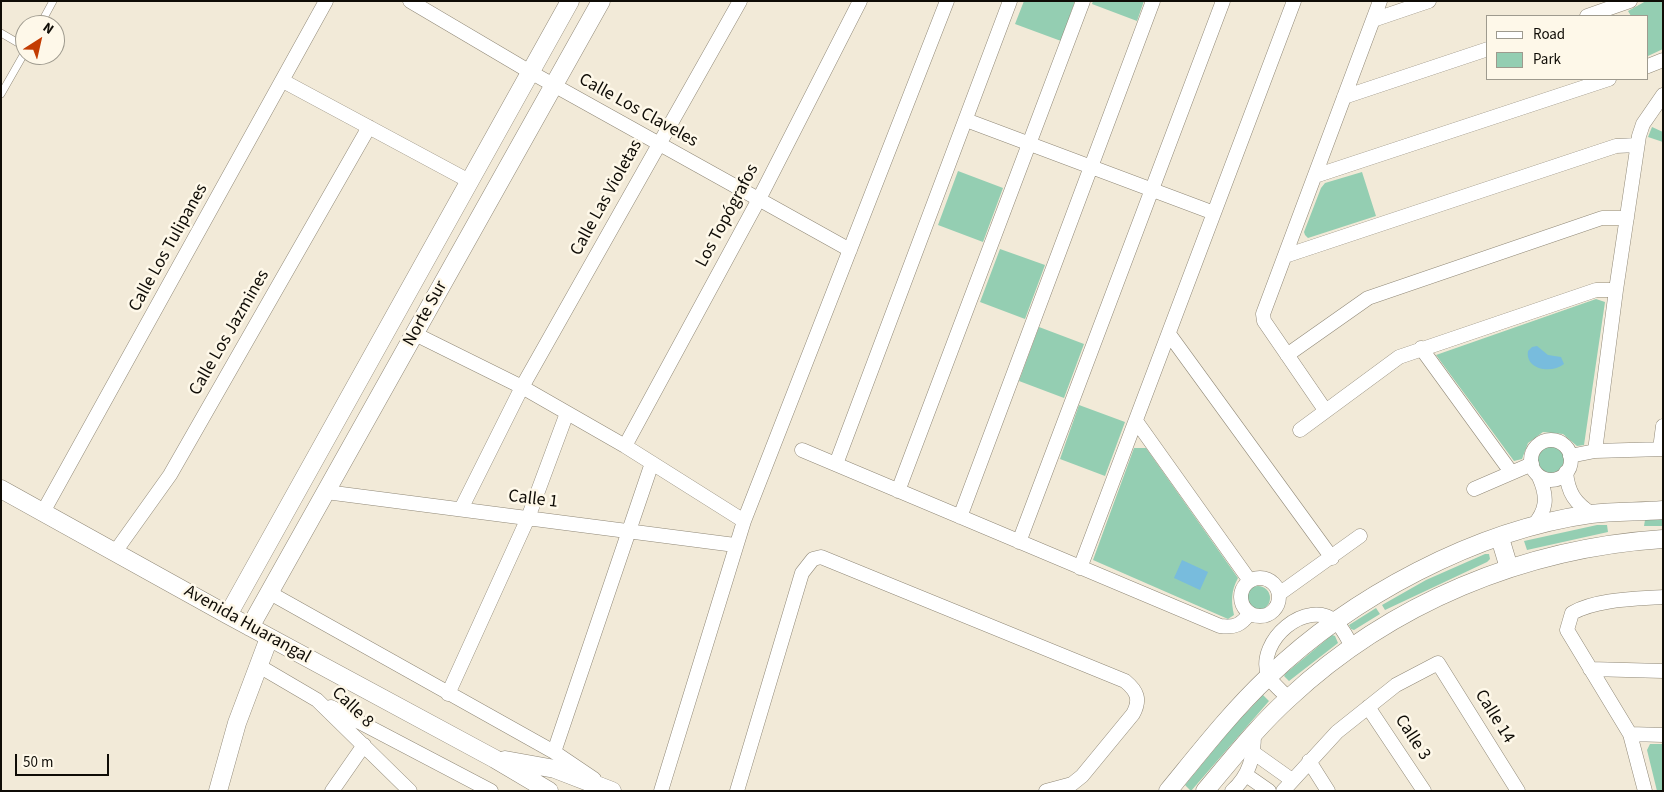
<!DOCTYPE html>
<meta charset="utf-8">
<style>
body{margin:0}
#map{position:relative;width:1664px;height:792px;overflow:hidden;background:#f2ead8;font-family:"Source Sans 3",sans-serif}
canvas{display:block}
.frame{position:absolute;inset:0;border:2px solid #0f0c06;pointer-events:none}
.legend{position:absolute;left:1486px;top:15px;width:162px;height:65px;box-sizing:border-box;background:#fef8e9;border:1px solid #9e9a8e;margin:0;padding:6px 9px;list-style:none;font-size:15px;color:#0f0c06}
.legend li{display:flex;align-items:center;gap:10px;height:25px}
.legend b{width:25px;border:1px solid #9e9a8e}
.north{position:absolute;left:15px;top:15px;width:50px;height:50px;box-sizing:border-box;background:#fef8e9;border:1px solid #9e9a8e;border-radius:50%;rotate:35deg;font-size:14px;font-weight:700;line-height:20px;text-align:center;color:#0f0c06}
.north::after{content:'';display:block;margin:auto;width:18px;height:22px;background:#c33c02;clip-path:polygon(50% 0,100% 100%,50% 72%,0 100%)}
.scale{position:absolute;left:15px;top:754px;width:94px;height:22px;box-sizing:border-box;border:2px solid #0f0c06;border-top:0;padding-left:6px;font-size:15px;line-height:18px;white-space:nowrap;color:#0f0c06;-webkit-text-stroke:4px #fef8e9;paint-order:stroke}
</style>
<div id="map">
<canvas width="1664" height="792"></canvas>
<div class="frame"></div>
<ul class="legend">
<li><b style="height:6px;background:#fff"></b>Road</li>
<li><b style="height:14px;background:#94ceb2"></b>Park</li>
</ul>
<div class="north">N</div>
<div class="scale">50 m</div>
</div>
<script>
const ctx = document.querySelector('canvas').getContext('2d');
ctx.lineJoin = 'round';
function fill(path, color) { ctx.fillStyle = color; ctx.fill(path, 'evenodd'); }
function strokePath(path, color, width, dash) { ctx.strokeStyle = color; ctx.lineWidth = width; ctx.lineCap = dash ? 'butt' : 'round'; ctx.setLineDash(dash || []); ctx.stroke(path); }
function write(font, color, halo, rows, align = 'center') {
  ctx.font = font + ' "Source Sans 3",sans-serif'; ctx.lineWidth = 5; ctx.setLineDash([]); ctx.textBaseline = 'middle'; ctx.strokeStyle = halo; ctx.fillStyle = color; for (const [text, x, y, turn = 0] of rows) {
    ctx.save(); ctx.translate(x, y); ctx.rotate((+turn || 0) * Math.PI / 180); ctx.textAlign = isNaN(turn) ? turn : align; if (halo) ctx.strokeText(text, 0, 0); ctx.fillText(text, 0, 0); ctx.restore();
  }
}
fill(new Path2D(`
 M1024 1H1075L1061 41 1015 24Z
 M1093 1H1144L1137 21 1092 4Z
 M1646 1H1663V49L1648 56V16H1631L1628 11Z
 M1652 127 1663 132V142L1648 137Z
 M958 171 1003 188 983 242 938 225Z
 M1362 172 1376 216 1308 238 1305 235 1304 232 1321 188 1325 183Z
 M1000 249 1045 265 1025 319 980 302Z
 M1596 299 1605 302 1584 445 1577 446 1563 434 1543 432 1528 443 1522 459 1514 461 1436 355Z
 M1039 327 1084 344 1064 398 1019 381Z
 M1079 405 1125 422 1105 476 1060 459Z
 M1537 460a14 14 0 1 1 28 0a14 14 0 1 1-28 0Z
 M1134 448H1146L1238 578C1231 591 1231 601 1234 615L1228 619 1093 560Z
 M1663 519V526H1644L1645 520Z
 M1597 525H1607L1608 532 1527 550 1524 541Z
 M1485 554H1489L1490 559 1487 562 1385 610 1382 605 1426 580Z
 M1246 598a12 12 0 1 1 24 0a12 12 0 1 1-24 0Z
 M1376 608 1380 614 1354 630 1351 629 1349 625Z
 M1332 635 1335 636 1338 643 1289 681 1284 676 1286 673Z
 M1263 695 1269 701 1191 791 1185 785 1231 729Z
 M1650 744H1663V791H1657L1647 750Z`), '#94ceb2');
fill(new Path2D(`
 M1537 346 1548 355 1561 357 1564 364C1552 374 1525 370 1528 351L1532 347Z
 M1182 560 1208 572 1200 590 1174 578Z`), '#78bcdd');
const service = new Path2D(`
 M40 25 53 1
 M1 33 25 47
 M1 94 25 52`);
const minor = new Path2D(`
 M410 1 532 73 850 250
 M1587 16 1630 1
 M1373 20 1429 1
 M1648 66 1663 60
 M283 81 471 182
 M1344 97 1488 49
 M966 120 1214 213
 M1315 176 1609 79
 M1285 256 1616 146 1637 145
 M415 334 522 387 625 446 744 521
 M1169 334 1332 558
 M1421 348 1511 472
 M1287 355 1368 298 1602 218H1627
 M1325 410 1264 321 1263 314 1380 1
 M1136 421 1250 581
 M1300 430 1399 357 1596 290H1616
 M1531 460a20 20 0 1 1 40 0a20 20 0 1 1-40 0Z
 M625 446 759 199 860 1
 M1660 449 1663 426
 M802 450 1220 626C1235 628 1241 625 1250 613
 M1595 451 1616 290 1639 136 1643 124 1663 95
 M1570 456 1595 451 1663 449
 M836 464 1010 1
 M1566 472C1568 493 1575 503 1592 514
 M1474 489 1532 464
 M898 491 1083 1
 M326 492 735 545
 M461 509 522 387 740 1
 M43 512 326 1
 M960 517 1153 1
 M1533 526C1547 510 1548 497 1539 477
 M1019 542 1223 1
 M115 552 170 475 369 127
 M1080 568 1294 1
 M1241 597a19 19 0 1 1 38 0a19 19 0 1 1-38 0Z
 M270 593 554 752 594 779
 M1279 594 1360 536
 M259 666 317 700 410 791
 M1590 669 1663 671
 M448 694 528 518 567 413
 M1288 698C1282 691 1271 683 1268 675 1256 641 1307 597 1336 622 1343 628 1348 640 1353 648
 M331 707 491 791
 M1368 707 1424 791
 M1630 734 1663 735
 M554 752 652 463
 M1254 753 1292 780
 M1309 761 1328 791
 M1246 775 1269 791
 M332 791 364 745
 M661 791 744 521 947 1
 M737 791 802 573 813 559 821 557 1125 681C1137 691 1141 699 1133 714L1082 776 1072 784 1046 791
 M1232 791C1250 775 1254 756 1254 733
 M1283 791 1337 732 1396 685 1438 663 1518 791
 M1645 791 1630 734 1567 630 1572 613C1597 599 1635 599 1663 597`);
const tertiary = new Path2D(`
 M1 489 228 615 495 759 549 791
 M1500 538 1509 568
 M228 615 570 1
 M250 627 601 1
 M505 760 555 769 612 791
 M218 791 237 723 269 638
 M1168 791C1200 752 1231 712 1268 677 1351 597 1476 530 1591 514 1615 511 1639 512 1663 510
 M1205 791C1232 759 1258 726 1289 698 1391 603 1524 548 1663 539`);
strokePath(service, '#908877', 8);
strokePath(minor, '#908877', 15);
strokePath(tertiary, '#908877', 19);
strokePath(service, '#fff', 7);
strokePath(minor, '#fff', 14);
strokePath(tertiary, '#fff', 18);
write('18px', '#0f0c06', '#fef8e9', [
 ["Calle Los Claveles",638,111,29],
 ["Calle Las Violetas",607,198,-61],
 ["Los Topógrafos",728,216,-62],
 ["Calle Los Tulipanes",169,248,-61],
 ["Norte Sur",426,314,-61],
 ["Calle Los Jazmines",230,333,-60],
 ["Calle 1",533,500,7],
 ["Avenida Huarangal",247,625,29],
 ["Calle 8",352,708,44],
 ["Calle 14",1494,717,58],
 ["Calle 3",1412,738,57]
]);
</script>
